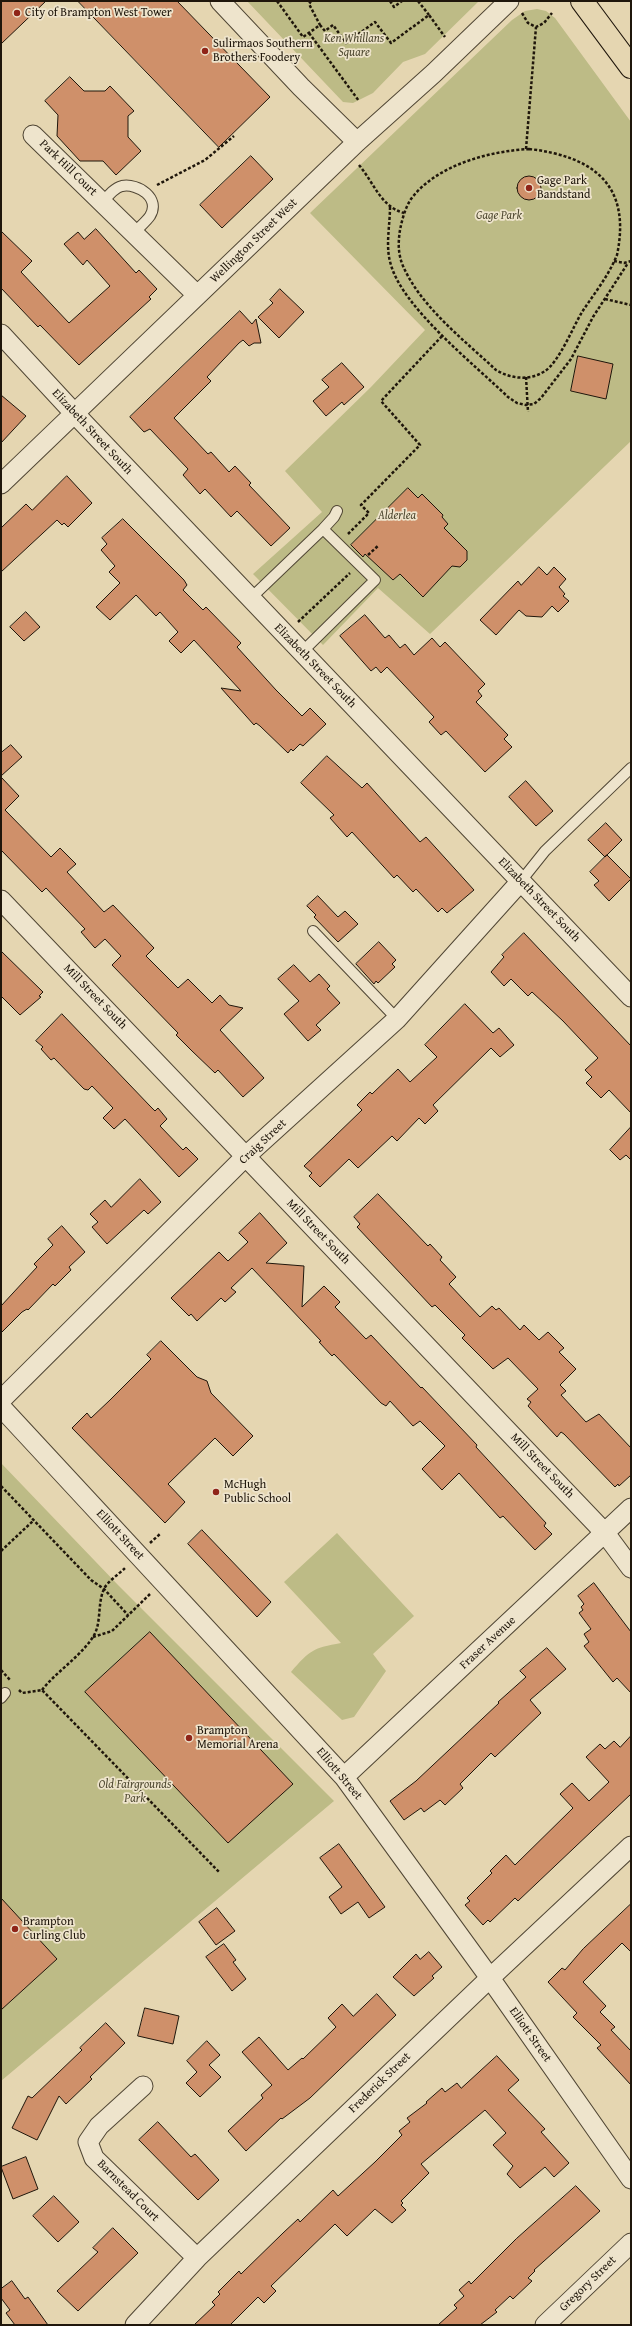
<!DOCTYPE html>
<style>
body{margin:0}
#map{position:relative;width:632px;height:2326px;overflow:hidden;background:#e5d6b1;font-family:"Gentium Book Plus",serif}
canvas{display:block}
.frame{position:absolute;inset:0;border:2px solid #1f160b;pointer-events:none}
</style>
<div id="map">
<canvas width="632" height="2326"></canvas>
<div class="frame"></div>
</div>
<script>
const ctx = document.querySelector('canvas').getContext('2d');
ctx.lineJoin = 'round';
function fill(path, color) { ctx.fillStyle = color; ctx.fill(path, 'evenodd'); }
function strokePath(path, color, width, dash) { ctx.strokeStyle = color; ctx.lineWidth = width; ctx.lineCap = dash ? 'butt' : 'round'; ctx.setLineDash(dash || []); ctx.stroke(path); }
function write(font, color, halo, rows, align = 'center') {
  ctx.font = font + ' "Gentium Book Plus",serif'; ctx.lineWidth = 3.5; ctx.setLineDash([]); ctx.textBaseline = 'middle'; ctx.strokeStyle = halo; ctx.fillStyle = color; for (const [text, x, y, turn = 0] of rows) {
    ctx.save(); ctx.translate(x, y); ctx.rotate((+turn || 0) * Math.PI / 180); ctx.textAlign = isNaN(turn) ? turn : align; if (halo) ctx.strokeText(text, 0, 0); ctx.fillText(text, 0, 0); ctx.restore();
  }
}
fill(new Path2D(`
 M247 1H479L425 54 403 62 373 93 353 103 343 102Z
 M537 9 546 11 555 18 631 122V441L430 634 378 588 323 645 253 574 322 512 285 471 371 387 425 330 310 213 512 20 525 11Z
 M1 1463 118 1585 334 1801 1 2081Z
 M337 1533 414 1616 373 1654 386 1671 354 1717 342 1720 291 1672C310 1650 313 1648 341 1643L284 1582Z`), '#bdbb86');
const building = new Path2D(`
 M1 1H46L1 44Z
 M78 1H177L270 97 219 147Z
 M70 77 84 91H105L110 86 134 111 128 116V137L141 151 116 175 103 161H80L57 136 58 115 45 101Z
 M251 156 273 179 222 228 200 205Z
 M517 188a12 12 0 1 1 24 0a12 12 0 1 1-24 0Z
 M96 229 136 273 139 270 157 289 149 297 151 299 79 365 40 325 38 327 1 288V231L32 261 21 272 69 323 110 286 87 260 83 265 64 244 78 232 84 239Z
 M280 289 304 312 279 338 258 317 273 303 270 300Z
 M240 311 252 324 256 319 261 343H254L249 346 243 340 239 343 207 377 211 381 174 418 208 454 211 452 229 472 235 466 251 483 249 485 290 528 271 546 237 511 231 517 205 489 200 494 183 475 188 469 150 429 144 432 130 417Z
 M578 356 613 364 606 399 571 391Z
 M342 363 364 387 344 405 342 402 326 416 313 401 329 387 322 380Z
 M1 395 26 416 1 443Z
 M67 476 92 503 68 527 64 523 62 525 57 520 1 572V528L26 504 32 510Z
 M408 488 418 498 422 494 443 515 442 517 448 524 444 528 467 551V560L460 567 452 566 423 597 400 574 393 580 365 554 363 557 351 545Z
 M123 519 184 580 187 585 183 590 203 610 206 607 241 643 237 647 276 690 302 716 310 708 326 724 303 746 300 744 293 751 291 749 288 753 260 726 256 723 254 725 221 688 241 691 194 640 181 653 169 641 178 632 160 612 156 616 136 595 110 620 96 607 120 583 109 572 115 566 101 550 107 544 102 538Z
 M539 567 547 575 554 567 566 579 559 587 565 594 563 596 569 601 558 612 552 606 542 617 526 616 519 610 496 635 480 620 518 581 521 585Z
 M26 612 40 627 24 641 10 627Z
 M365 615 385 638 389 635 400 648 405 644 414 655 432 638 440 647 445 642 485 684 478 691 482 696 476 702 508 735 504 739 512 747 485 772 446 731 441 735 429 722 434 717 387 667 381 673 376 667 371 671 340 636Z
 M11 745 22 757 1 776V753Z
 M327 756 362 788 367 783 420 842 426 837 474 890 447 913 442 908 438 912 416 889 413 892 397 875 394 878 352 832 347 837 330 818 334 815 301 783Z
 M1 777 19 796 5 810 51 857 60 848 76 864 67 872 104 912 113 905 154 948 146 956 178 988 188 979 212 1003 220 995 229 1005 243 1008 220 1030 264 1078 243 1097 218 1070 215 1073 192 1051 176 1035 178 1033 112 965 121 956 105 939 95 948 94 947 81 932 85 929 46 888 42 892 1 850Z
 M526 781 553 811 536 826 509 797Z
 M606 823 622 840 605 857 588 840Z
 M607 855 631 879 609 901 594 885 599 881 590 872Z
 M318 896 338 917 345 911 358 924 338 942 314 917 316 915 307 906Z
 M524 933 631 1046V1113L609 1090 601 1098 586 1083 592 1077 585 1070 598 1058 563 1021 532 992 528 996 511 979 504 986 491 972 504 957 502 955Z
 M379 942 396 960 392 964 395 967 378 983 376 981 374 984 356 964Z
 M1 951 43 992 39 996 41 997 20 1015 1 996Z
 M294 965 310 982 319 974 330 986 327 989 340 1003 316 1025 321 1030 308 1041 284 1014 299 1001 278 979Z
 M465 1004 493 1033 499 1028 514 1045 500 1057 491 1048 433 1105 438 1111 425 1124 419 1118 397 1141 392 1136 358 1168 349 1159 320 1187 309 1176 312 1173 304 1166 362 1110 357 1105 370 1092 372 1094 398 1069 410 1082 437 1057 425 1045Z
 M62 1014 150 1106 155 1111 158 1108 167 1119 160 1126 183 1150 186 1147 198 1159 179 1177 125 1119 114 1129 103 1118 113 1108 92 1086 88 1090 84 1089 54 1058 51 1060 41 1049 43 1047 36 1041Z
 M631 1127V1160L626 1155 620 1160 610 1150Z
 M140 1179 161 1202 148 1214 144 1210 107 1244 92 1227 98 1222 90 1214 105 1200 111 1207Z
 M378 1194 428 1246 430 1244 442 1257 440 1260 456 1277 449 1284 480 1317 492 1306 496 1310 499 1308 520 1330 524 1325 539 1340 548 1332 564 1348 559 1352 576 1369 560 1385 566 1391 561 1395 586 1422 599 1414 631 1448V1475L619 1486 618 1484 615 1487 564 1434 561 1432 557 1437 528 1406 531 1402 527 1399 538 1389 508 1358 493 1369 462 1338 465 1335 435 1305 432 1307 357 1227 360 1224 354 1217Z
 M260 1213 287 1243 266 1263 304 1266 302 1307 324 1286 340 1302 335 1307 366 1339 371 1335 421 1388 422 1387 477 1445 476 1447 546 1523 544 1526 552 1534 535 1550 503 1516 500 1518 459 1473 442 1490 422 1469 445 1446 420 1421 413 1426 390 1401 386 1406 381 1403 334 1354 332 1356 319 1342 321 1341 252 1268 231 1288 236 1292 225 1302 221 1298 197 1321 191 1314 189 1316 171 1298 219 1252 228 1261 248 1242 239 1233Z
 M62 1226 85 1252 69 1267 71 1270 55 1286 53 1284 28 1310 27 1309 22 1312 1 1333V1306L37 1267 34 1264 53 1245 48 1239Z
 M161 1341 197 1377 207 1381 211 1393 253 1436 233 1456 215 1438 168 1484 185 1502 165 1523 72 1428 87 1413 91 1418 110 1400 151 1359 147 1355Z
 M202 1530 271 1602 257 1617 188 1544Z
 M594 1583 631 1632V1693L617 1678 613 1682 584 1646 589 1642 584 1634 591 1629 579 1613 583 1610 581 1607 584 1604 578 1596Z
 M150 1632 293 1784 228 1843 85 1692Z
 M547 1648 566 1669 530 1700 541 1713 495 1757 491 1753 460 1784 463 1788 445 1805 440 1800 424 1812 421 1808 404 1820 390 1801 416 1781 499 1703 498 1702 526 1677 520 1671Z
 M631 1736V1794L518 1901 515 1898 490 1922 488 1920 483 1925 465 1905 470 1901 467 1898 492 1873 490 1871 506 1855 515 1865 573 1808 560 1794 572 1783 589 1801 609 1782 586 1757 600 1744 605 1749 614 1741 620 1747Z
 M339 1844 385 1907 369 1918 358 1902 341 1914 329 1897 342 1887 320 1858Z
 M1 1898 57 1959 1 2010Z
 M631 1904V1952L622 1943 583 1982 606 2006 600 2012 615 2027 611 2030 631 2051V2085L597 2048 601 2045 573 2017 577 2013 548 1982 562 1968 565 1970 583 1949Z
 M217 1908 235 1931 216 1945 199 1922Z
 M224 1944 236 1960 233 1962 246 1979 232 1991 206 1957Z
 M429 1952 442 1967 432 1976 434 1978 414 1996 393 1977 416 1954 420 1959Z
 M377 1994 396 2015 310 2098 282 2119 281 2118 246 2151 228 2131 263 2098 261 2095 272 2085 242 2052 259 2037 288 2070 302 2058 303 2059 336 2027 328 2018 342 2004 353 2016Z
 M145 2008 179 2016 173 2044 138 2036Z
 M106 2023 125 2043 90 2077 92 2079 66 2104 59 2096 37 2140 12 2128 28 2096 32 2098 82 2050 80 2048Z
 M207 2041 220 2055 209 2065 221 2077 200 2097 186 2083 197 2072 187 2061Z
 M497 2056 519 2080 508 2090 545 2129 541 2132 569 2163 554 2177 545 2167 520 2188 507 2174 513 2166 493 2145 506 2133 485 2110 421 2164 429 2173 401 2201 403 2203 401 2205 406 2210 392 2223 375 2209 347 2236 335 2224 271 2286 276 2291 264 2303 258 2297 230 2325H194L215 2305 212 2302 220 2294 218 2292 239 2271 241 2274 283 2233 298 2219 300 2222 333 2190 338 2196 375 2162 402 2135 399 2131 410 2122 407 2118 427 2103 426 2102 442 2088 445 2092 457 2083 461 2088Z
 M158 2122 191 2157 195 2154 219 2180 198 2200 139 2140Z
 M26 2157 38 2189 13 2199 1 2167Z
 M576 2186 600 2211 534 2270 535 2271 528 2278 532 2281 513 2299 510 2296 495 2310 497 2312 480 2325H438L457 2308 454 2305 464 2296 459 2290 469 2281 471 2284 516 2239Z
 M54 2196 79 2222 58 2242 33 2216Z
 M113 2228 138 2253 78 2311 57 2291 98 2252 93 2248Z
 M12 2281 25 2299 28 2297 48 2325H15L6 2313 10 2310 1 2298V2289Z`);
fill(building, '#cf906a');
strokePath(building, '#1f160b', 1);
const service = new Path2D(`
 M103 202C108 196 114 188 122 186 138 183 161 198 150 216 146 222 139 227 135 232
 M251 598 323 529 334 517 337 511
 M302 652 375 580 323 529
 M521 881 545 851 631 768
 M313 931 397 1019
 M1 1698 5 1693`);
const minor = new Path2D(`
 M220 1 301 87 357 142
 M33 135 197 295
 M1 334 75 414 631 997
 M1 484 357 142 434 73 509 1
 M1 900 605 1533 631 1568
 M1 1400 246 1156 397 1019 521 881
 M1 1407 344 1777 490 1978 631 2179
 M344 1777 631 1508
 M143 2086 99 2126 88 2142 94 2158 197 2258
 M135 2325 197 2258 490 1978 631 1846
 M545 2325 631 2243`);
const primary = new Path2D(`
 M582 1 631 67`);
strokePath(service, '#504634', 12);
strokePath(minor, '#504634', 21);
strokePath(primary, '#1f160b', 24);
strokePath(new Path2D(`
 M277 1 303 37 320 25 325 31 333 25 346 43 375 22 391 43 429 15 445 37
 M311 1 309 4 320 25
 M390 1 394 7 402 1
 M418 1 429 15
 M522 13 528 23 536 27 544 23 552 13
 M309 33 359 101
 M526 149 536 27
 M529 149C591 156 632 183 617 255 609 275 594 294 582 312 573 327 559 362 545 371 530 381 511 379 496 370 464 340 421 307 403 266 398 254 398 243 400 230 402 220 405 208 411 199 436 165 490 151 529 149Z
 M359 165C374 183 381 207 404 213
 M157 185 205 160 234 136
 M390 207C390 226 385 247 391 265 403 308 475 365 508 397L517 403 526 405 534 404 541 398 571 359 593 317 628 263
 M614 261 624 263 631 261
 M605 299 631 305
 M526 377 528 412
 M348 534 369 513 361 505 420 445 381 401 443 335
 M368 555 379 545
 M298 622 350 573
 M1 1486 91 1580 104 1589 128 1615
 M150 1543 160 1534
 M1 1551 34 1520
 M93 1637 112 1631 150 1594
 M1 1670 10 1680
 M19 1690 22 1693 42 1690 220 1873
 M42 1690C57 1671 79 1658 93 1637 102 1623 97 1604 104 1589 107 1582 119 1574 125 1568`), '#1f160b', 2.5, [3, 2]);
strokePath(service, '#eee4cc', 10);
strokePath(minor, '#eee4cc', 19);
strokePath(primary, '#e5d6b1', 22);
for (const [x, y, r, color] of [
 [17,13,4,"#8f2418"],
 [205,51,4,"#8f2418"],
 [529,188,4,"#8f2418"],
 [216,1492,4,"#8f2418"],
 [189,1738,4,"#8f2418"],
 [15,1929,4,"#8f2418"]
]) { const dot = new Path2D(); dot.arc(x, y, r, 0, 2 * Math.PI); ctx.fillStyle = color; ctx.fill(dot); strokePath(dot, '#eee4cc', 1.5); }
write('12px', '#1f160b', '#eee4cc', [
 ["City of Brampton West Tower",25,13],
 ["Sulirmaos Southern",213,44],
 ["Brothers Foodery",213,58],
 ["Gage Park",537,181],
 ["Bandstand",537,195],
 ["McHugh",224,1485],
 ["Public School",224,1499],
 ["Brampton",197,1731],
 ["Memorial Arena",197,1745],
 ["Brampton",23,1922],
 ["Curling Club",23,1936]
], 'left');
write('italic 12px', '#4e4830', '#eee4cc', [
 ["Ken Whillans",354,39],
 ["Square",354,53],
 ["Gage Park",499,216],
 ["Alderlea",397,516],
 ["Old Fairgrounds",135,1785],
 ["Park",135,1799]
]);
write('12px', '#1f160b', '#eee4cc', [
 ["Park Hill Court",68,168,44],
 ["Wellington Street West",254,241,-44],
 ["Elizabeth Street South",92,432,47],
 ["Elizabeth Street South",315,666,46],
 ["Elizabeth Street South",539,900,46],
 ["Mill Street South",95,997,46],
 ["Craig Street",263,1142,-43],
 ["Mill Street South",318,1232,46],
 ["Mill Street South",542,1466,46],
 ["Elliott Street",120,1535,47],
 ["Fraser Avenue",488,1643,-43],
 ["Elliott Street",339,1774,50],
 ["Elliott Street",530,2035,55],
 ["Frederick Street",380,2083,-44],
 ["Barnstead Court",128,2191,45],
 ["Gregory Street",588,2284,-44]
]);
</script>
